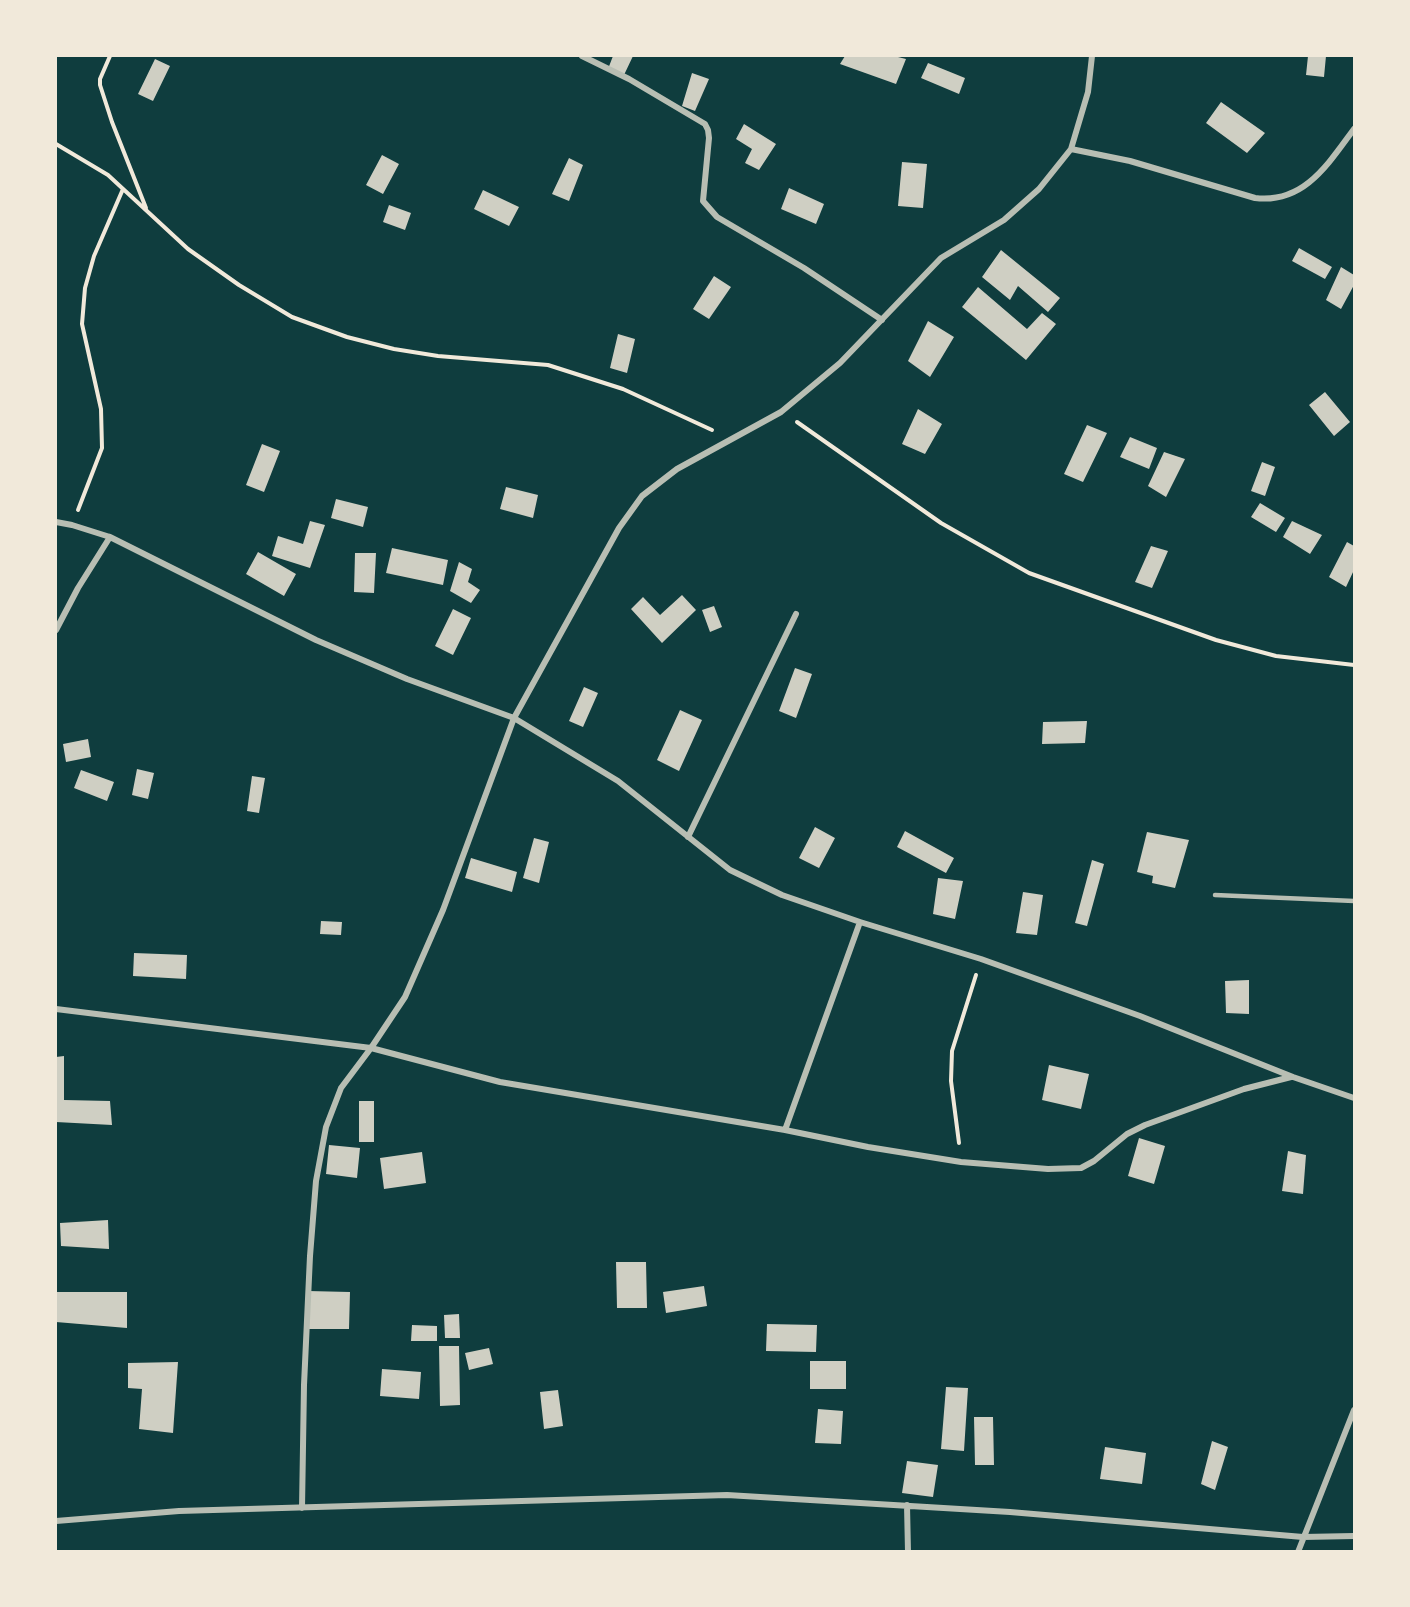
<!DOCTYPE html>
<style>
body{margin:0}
#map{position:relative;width:1410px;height:1607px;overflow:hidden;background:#0f3d3e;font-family:Commissioner,sans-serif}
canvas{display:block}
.frame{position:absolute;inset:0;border:57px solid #f1e9da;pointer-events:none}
</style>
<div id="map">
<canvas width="1410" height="1607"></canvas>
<div class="frame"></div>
</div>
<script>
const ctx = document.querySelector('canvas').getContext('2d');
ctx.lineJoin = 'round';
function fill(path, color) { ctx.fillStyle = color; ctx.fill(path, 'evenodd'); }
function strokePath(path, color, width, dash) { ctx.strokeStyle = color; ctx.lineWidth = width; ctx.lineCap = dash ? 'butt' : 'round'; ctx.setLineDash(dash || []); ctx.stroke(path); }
fill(new Path2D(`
 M613 56H633L624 75 608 69Z
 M845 56H894L906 59 896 84 840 64Z
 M1308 56H1326L1324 77 1306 75Z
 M155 59 170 66 153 101 138 94Z
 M928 63 965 78 959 94 921 78Z
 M692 73 709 79 695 111 682 106Z
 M1221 102 1265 133 1247 153 1206 123Z
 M744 124 776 144 759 170 745 163 752 149 736 139Z
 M382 155 399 164 383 194 366 185Z
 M569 158 583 165 569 201 552 194Z
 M902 162 927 164 923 208 898 206Z
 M789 188 824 204 816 224 781 209Z
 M483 190 519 207 509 226 474 209Z
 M389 205 411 213 405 230 383 222Z
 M1299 248 1332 267 1325 279 1292 261Z
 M1001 250 1060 298 1048 312 1018 286 1010 300 982 277Z
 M1341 267 1354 275V285L1341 309 1326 300Z
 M714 276 731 287 709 319 693 309Z
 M978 287 1027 329 1042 313 1056 324 1026 360 962 307Z
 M928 321 954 337 930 377 908 361Z
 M618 334 635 339 627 373 610 368Z
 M1325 392 1350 422 1334 436 1309 405Z
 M918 409 942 424 925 454 902 444Z
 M1087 425 1107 433 1083 482 1064 474Z
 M1130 437 1157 448 1149 469 1120 457Z
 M262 444 280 451 264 492 246 485Z
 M1164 452 1185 459 1166 497 1148 486Z
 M1262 462 1275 467 1265 496 1251 491Z
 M506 487 538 495 533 518 500 509Z
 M336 499 368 507 363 527 331 518Z
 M1260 503 1285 518 1276 532 1251 517Z
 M310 521 325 525 310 568 272 556 278 536 303 544Z
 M1292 521 1322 535 1310 554 1283 537Z
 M1347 542 1354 546V570L1346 587 1329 577Z
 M1151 546 1168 551 1152 588 1135 582Z
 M392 548 448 560 443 585 386 573Z
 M258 552 296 574 284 596 246 574Z
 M355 553H376L374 593 354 592Z
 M459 562 472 569 468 582 480 590 471 603 450 591Z
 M682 595 696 610 662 643 631 609 643 597 660 615Z
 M714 606 722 627 710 632 702 610Z
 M453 609 471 618 453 655 435 646Z
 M795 668 812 674 796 718 779 711Z
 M584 687 598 693 583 727 569 721Z
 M680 710 702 720 679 771 657 760Z
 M1087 721 1085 743 1042 744 1043 722Z
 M88 739 91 757 66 762 63 744Z
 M137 769 154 773 148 799 132 795Z
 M81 770 114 782 107 801 74 788Z
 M252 776 265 778 259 813 247 811Z
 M815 827 835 838 819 868 799 858Z
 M905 831 954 858 946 873 897 847Z
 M1147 832 1189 840 1175 888 1152 883 1153 876 1137 872Z
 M534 838 549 842 539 883 523 878Z
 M471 858 517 872 512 892 465 878Z
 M1092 860 1104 864 1087 926 1075 923Z
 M938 878 963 881 955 919 933 914Z
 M1023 892 1043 895 1037 935 1016 933Z
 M321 921 342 922 341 935 320 934Z
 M134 953 187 955 186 979 133 976Z
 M1249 980V1014L1226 1013 1225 981Z
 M64 1056V1100L110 1101 112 1125 56 1122V1057Z
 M1049 1065 1089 1074 1081 1109 1042 1100Z
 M359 1101H374V1142H359Z
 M1139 1138 1165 1146 1154 1184 1128 1176Z
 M329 1145 360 1148 357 1178 326 1174Z
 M1288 1151 1306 1155 1303 1194 1282 1191Z
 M422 1152 426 1183 384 1189 380 1158Z
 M108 1220 109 1249 61 1246 60 1223Z
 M616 1262H646L647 1308H617Z
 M704 1286 707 1306 666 1313 663 1292Z
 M308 1291 350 1292 349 1329H308Z
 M56 1292H127V1328L56 1322Z
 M459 1314 460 1338H445L444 1315Z
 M767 1324 817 1325 816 1352 766 1351Z
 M412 1325 437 1326V1341H411Z
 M439 1346H459L460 1405 440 1406Z
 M489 1348 493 1364 469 1370 465 1353Z
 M810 1361H846V1389H810Z
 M178 1362 173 1433 139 1429 142 1389 128 1388V1363Z
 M382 1369 421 1372 419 1399 380 1396Z
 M946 1387 968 1388 964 1451 941 1449Z
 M558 1390 563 1426 544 1429 540 1392Z
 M818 1409 843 1411 841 1444 815 1443Z
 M974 1417H993L994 1465H975Z
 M1212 1441 1228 1447 1215 1490 1201 1484Z
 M1105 1447 1146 1453 1142 1484 1100 1479Z
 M907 1461 938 1465 933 1497 902 1493Z`), '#cfcfc3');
strokePath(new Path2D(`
 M110 56 100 79V85L112 122 146 208
 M56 144 108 175 188 249 239 285 292 317 347 337 394 349 438 356 548 365 623 389 712 430
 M797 422 941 523 1029 573 1216 640 1276 656 1354 665
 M78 510 102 448 101 409 82 324 85 288 94 256 123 189
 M959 1143 951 1081 952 1051 976 975`), '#f1e9da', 4);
strokePath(new Path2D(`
 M1215 895 1354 901`), '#b8beb3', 4.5);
strokePath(new Path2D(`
 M582 56 629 79 705 124 708 130 709 138 703 201 717 217 804 268 882 320
 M1071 149 1130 161 1255 198C1304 204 1328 164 1354 129
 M56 522 72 525 110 537 316 640 407 679 514 718 618 781 730 870 782 895 860 922 981 959 1140 1016 1293 1077 1354 1098
 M56 630 78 588 110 537
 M688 837 796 614
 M56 1009 371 1048 500 1082 785 1130 868 1147 961 1162 1048 1169 1081 1168 1094 1161 1127 1134 1145 1125 1244 1089 1291 1077
 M785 1130 860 922
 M907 1505 908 1552
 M302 1508 304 1385 310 1256 316 1181 326 1127 341 1088 371 1048 405 997 443 910 514 718 619 528 642 496 677 469 781 412 840 363 941 258 1004 220 1039 189 1071 149 1088 92 1092 56
 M56 1521 179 1511 727 1495 1010 1512 1303 1537 1354 1536
 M1298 1552 1354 1410`), '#b8beb3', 6);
</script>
